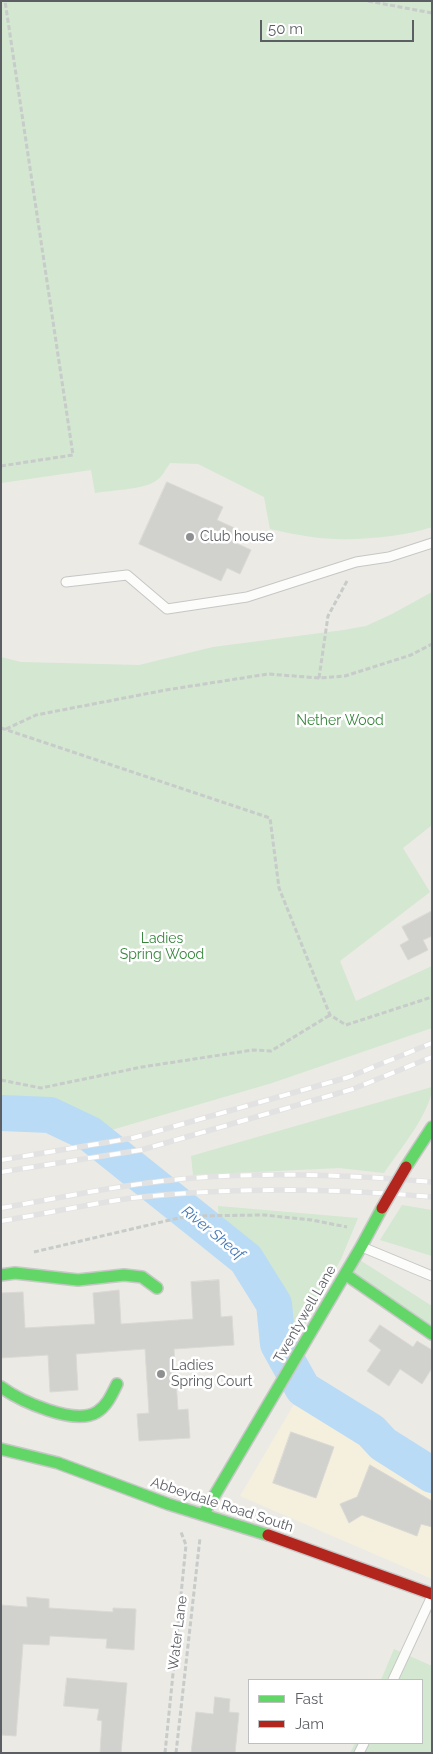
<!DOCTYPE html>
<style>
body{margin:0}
#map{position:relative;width:433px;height:1754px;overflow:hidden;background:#ebeae5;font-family:Raleway,sans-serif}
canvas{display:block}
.frame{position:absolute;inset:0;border:2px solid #5b5e63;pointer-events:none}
.legend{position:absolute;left:248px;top:1679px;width:175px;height:65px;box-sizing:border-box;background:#fff;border:1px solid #bdbfc1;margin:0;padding:6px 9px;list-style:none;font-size:15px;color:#5b5e63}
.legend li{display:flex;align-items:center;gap:10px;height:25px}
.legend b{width:25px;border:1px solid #bdbfc1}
.scale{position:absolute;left:260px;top:20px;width:154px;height:22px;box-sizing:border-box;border:2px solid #5b5e63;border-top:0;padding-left:6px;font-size:15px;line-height:18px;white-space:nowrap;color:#5b5e63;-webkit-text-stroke:4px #fff;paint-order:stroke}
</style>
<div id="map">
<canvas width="433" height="1754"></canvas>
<div class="frame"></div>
<ul class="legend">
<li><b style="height:6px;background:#63d668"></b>Fast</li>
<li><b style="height:6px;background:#b3261e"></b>Jam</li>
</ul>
<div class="scale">50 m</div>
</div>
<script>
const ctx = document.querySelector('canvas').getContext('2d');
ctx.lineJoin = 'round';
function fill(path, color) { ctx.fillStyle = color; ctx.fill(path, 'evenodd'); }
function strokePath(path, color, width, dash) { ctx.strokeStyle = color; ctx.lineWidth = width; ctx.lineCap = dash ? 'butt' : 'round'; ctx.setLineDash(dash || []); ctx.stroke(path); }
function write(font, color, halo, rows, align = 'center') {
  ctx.font = font + ' Raleway,sans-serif'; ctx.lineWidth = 5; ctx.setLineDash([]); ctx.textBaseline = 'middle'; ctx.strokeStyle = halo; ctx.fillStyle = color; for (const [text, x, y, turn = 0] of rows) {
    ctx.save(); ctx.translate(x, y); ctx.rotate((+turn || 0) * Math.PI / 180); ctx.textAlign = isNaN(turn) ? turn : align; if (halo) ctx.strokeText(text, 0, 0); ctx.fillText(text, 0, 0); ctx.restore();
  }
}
fill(new Path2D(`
 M303 1389 371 1431 383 1444 432 1475V1579L240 1496Z`), '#f5f0de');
fill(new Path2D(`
 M1 1H432V527C400 538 346 542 312 537 298 535 284 532 270 529L264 497 198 464 170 463C165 470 162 478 154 482 139 490 112 490 95 493L91 470 1 483Z
 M432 592V825L403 848 430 892 340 961 356 1001 432 966V1028L272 1083 108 1131 23 1128 1 1130V657L21 662 139 665 213 647 344 630 366 626 392 614Z
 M432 1087C432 1111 398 1152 384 1173L339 1168 193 1175 191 1156Z
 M402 1205 432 1210V1256L380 1240Z
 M218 1206 358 1218 341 1259 292 1349 278 1344 274 1304 246 1259 220 1238Z
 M355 1257 432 1306V1342L345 1274Z
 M394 1649 432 1666V1753H350L355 1743H422V1680H381Z`), '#d3e7d1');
strokePath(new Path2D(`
 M1 1113 50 1115 90 1134 246 1259 274 1304 278 1344 303 1389 371 1431 383 1444 432 1475`), '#b9dbf6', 36);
const building = new Path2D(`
 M167 482 223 507 217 520 241 531 236 543 251 550 240 574 227 568 221 581 139 544Z
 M432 911V936L423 940 428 950 408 960 400 945 409 940 402 927Z
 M219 1280 221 1317 232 1316 234 1345 174 1349 178 1410 188 1409 190 1438 139 1441 137 1414 149 1413 145 1349 76 1354 78 1390 50 1392 48 1355 1 1358V1293L23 1292 25 1328 95 1324 93 1293 119 1290 121 1324 193 1319 191 1282Z
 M380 1325 413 1347 417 1341 432 1350V1368L422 1384 400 1369 389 1386 367 1371 381 1350 369 1341Z
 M291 1432 334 1447 316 1498 273 1483Z
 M370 1465 432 1501V1527L421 1524 417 1536 362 1515 349 1523 340 1504 357 1497Z
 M27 1597 49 1599V1608L113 1612V1608L136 1609 134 1650 106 1648 107 1639 50 1636 49 1645 23 1644 16 1736 1 1735V1605L27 1607Z
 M67 1678 127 1683 121 1753H100L102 1721 97 1720 99 1709 64 1706Z
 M215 1697 230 1699 229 1712 239 1713 235 1753H191L196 1712 213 1714Z`);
fill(building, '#d1d1ce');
strokePath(building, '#dad9d4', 1);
const lane = new Path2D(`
 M66 582 127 575 167 609 247 597 356 562 389 557 432 543
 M362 1247 432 1276
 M393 1680 432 1596
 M359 1753 364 1743`);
const fast = new Path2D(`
 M406 1167 432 1127
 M345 1274 432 1334
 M1 1275 15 1273 78 1280 124 1275 142 1277 157 1288
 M1 1387C20 1401 75 1426 97 1412 107 1406 112 1394 117 1384
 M1 1449 58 1463 168 1504 268 1535
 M203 1515 361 1247 382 1208`);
const jam = new Path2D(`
 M268 1535 432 1594`);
strokePath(lane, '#c6c6c6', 11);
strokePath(fast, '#c7c7c7', 14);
strokePath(jam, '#c7c7c7', 14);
strokePath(new Path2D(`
 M368 1 432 13
 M1 466 73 455 5 1
 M319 678 328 616 347 581
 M1 728 270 818 279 888 330 1015 346 1025 432 997
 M6 729 36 715 166 690 268 674 319 678 345 676 411 655 432 644
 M1 1080 41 1088 142 1067 253 1050 271 1051 330 1015
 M34 1252 187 1216 264 1215 312 1220 347 1227
 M165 1753 186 1545 181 1532
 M176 1753 200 1538`), '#c7cbc9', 3, [5, 2.5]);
strokePath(lane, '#fcfcfb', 9);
strokePath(fast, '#63d668', 11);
strokePath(jam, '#b3261e', 11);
const rail = new Path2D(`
 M1 1160 133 1138 349 1077 432 1043
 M1 1172 141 1150 353 1089 432 1057
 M1 1208C65 1197 128 1183 193 1178 272 1172 352 1175 432 1182
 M1 1221C45 1214 88 1204 132 1198 232 1187 332 1188 432 1197`);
strokePath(rail, '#e2e2e2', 5.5);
strokePath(rail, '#fff', 4, [11]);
const jamBridge = new Path2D(`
 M382 1208 406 1167`);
strokePath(jamBridge, '#c7c7c7', 14, []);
strokePath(jamBridge, '#b3261e', 11);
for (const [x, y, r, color] of [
 [190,537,5,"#8d8f90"],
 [161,1374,5,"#8d8f90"]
]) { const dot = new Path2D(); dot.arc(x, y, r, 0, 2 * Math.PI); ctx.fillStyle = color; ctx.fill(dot); strokePath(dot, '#fff', 2); }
write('14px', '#5b5e63', '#fff', [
 ["Club house",200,537],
 ["Ladies",171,1366],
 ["Spring Court",171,1382]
], 'left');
write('14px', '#37863c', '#fff', [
 ["Nether Wood",340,721],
 ["Ladies",162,939],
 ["Spring Wood",162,955]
]);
write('14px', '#5b5e63', '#fff', [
 ["Twentywell Lane",305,1314,-60],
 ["Abbeydale Road South",222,1505,18],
 ["Water Lane",178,1633,-83]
]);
write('italic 15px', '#4279b8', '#fff', [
 ["River Sheaf",213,1233,39]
]);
</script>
